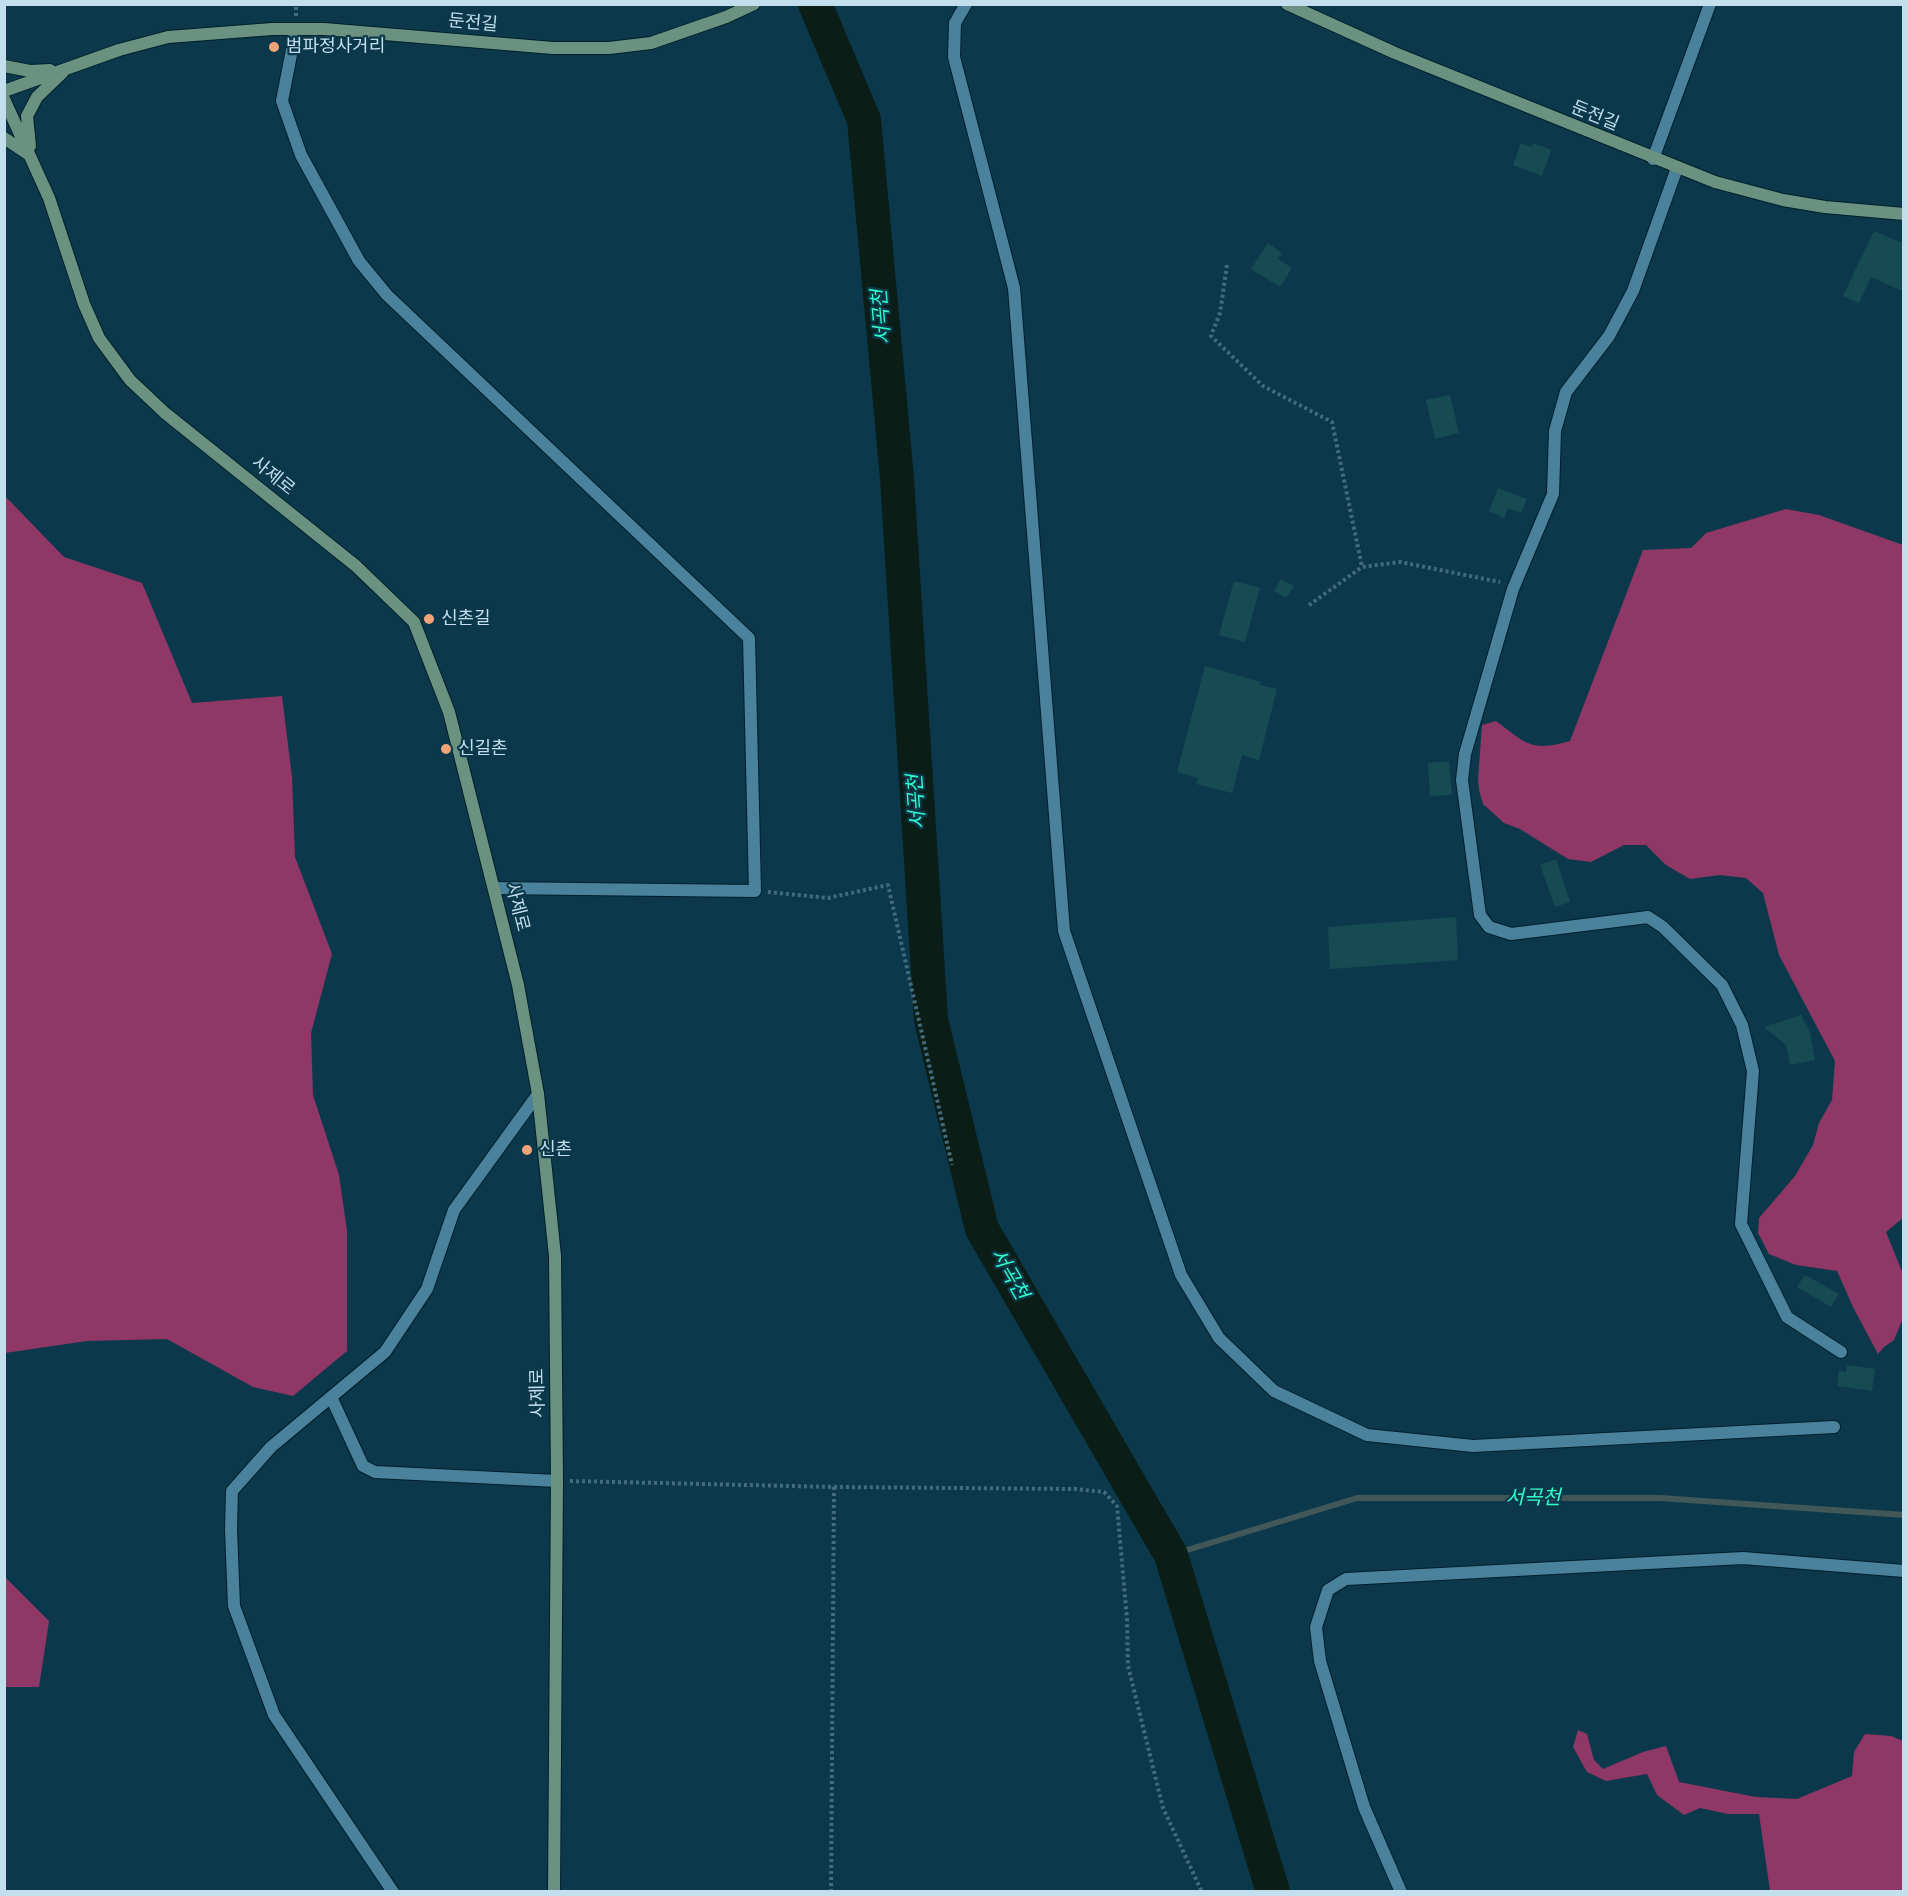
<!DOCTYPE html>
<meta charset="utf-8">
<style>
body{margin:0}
#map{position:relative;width:1908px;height:1896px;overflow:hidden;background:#0b394b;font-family:"Work Sans",sans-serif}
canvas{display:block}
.frame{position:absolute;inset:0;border:6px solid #c3dfed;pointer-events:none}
</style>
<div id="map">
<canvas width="1908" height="1896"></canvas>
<div class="frame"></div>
</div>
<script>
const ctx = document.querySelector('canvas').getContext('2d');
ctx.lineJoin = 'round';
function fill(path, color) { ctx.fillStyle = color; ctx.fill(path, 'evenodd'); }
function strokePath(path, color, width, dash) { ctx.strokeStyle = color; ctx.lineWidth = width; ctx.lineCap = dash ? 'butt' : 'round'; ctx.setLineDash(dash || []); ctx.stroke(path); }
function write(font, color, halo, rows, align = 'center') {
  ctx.font = font + ' "Work Sans","Noto Sans KR",sans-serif'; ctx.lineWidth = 4.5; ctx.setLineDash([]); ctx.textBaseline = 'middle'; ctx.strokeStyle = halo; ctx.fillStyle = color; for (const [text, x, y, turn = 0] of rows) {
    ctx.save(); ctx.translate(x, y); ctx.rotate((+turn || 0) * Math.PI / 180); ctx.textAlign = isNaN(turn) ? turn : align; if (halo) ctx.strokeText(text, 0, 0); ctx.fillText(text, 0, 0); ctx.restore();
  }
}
fill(new Path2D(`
 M5 496 64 557 142 583 192 703 282 696 292 777 295 857 332 954 311 1033 313 1095 339 1175 347 1231V1351L293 1396 253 1387 167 1339 87 1341 5 1353Z
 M1786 509 1819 515 1903 545 1904 1217 1886 1232 1903 1274V1318L1894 1340 1884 1347 1878 1354 1853 1307 1837 1271 1796 1265 1769 1254 1758 1233 1759 1218 1795 1176 1813 1145 1819 1123 1832 1100 1835 1061 1779 955 1763 893 1746 878 1720 875 1690 879 1666 865 1646 845H1624L1591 862 1568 859 1520 829 1504 823 1483 804 1479 790 1478 780 1482 725 1496 721C1527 744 1530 752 1570 741L1643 550 1691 548 1706 533Z
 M4 1576 49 1621 39 1687H5Z
 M1578 1730 1587 1734 1594 1760 1603 1769 1643 1752 1666 1746 1679 1782 1756 1797 1797 1799 1852 1776 1854 1752 1865 1734 1891 1736 1903 1741V1891H1770L1759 1814H1728L1700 1808 1684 1815 1657 1795 1647 1774 1606 1781 1587 1772 1573 1747Z`), '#8f3766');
strokePath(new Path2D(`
 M1171 1555 1357 1498H1660L1904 1515`), '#425757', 6);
strokePath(new Path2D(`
 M815 4 864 120 897 478 931 1020 982 1229 1171 1555 1273 1892`), '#0a1d17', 34);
fill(new Path2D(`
 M1521 143 1532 147 1533 143 1551 150 1542 176 1513 165Z
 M1874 231 1904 244V292L1871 277 1859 303 1843 296Z
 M1268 243 1282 253 1278 259 1292 268 1280 287 1251 269Z
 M1450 395 1459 433 1435 439 1426 400Z
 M1498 488 1527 499 1521 513 1508 508 1504 518 1489 511Z
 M1281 579 1294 586 1286 598 1274 591Z
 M1234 581 1260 588 1245 642 1219 635Z
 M1205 666 1261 682 1260 685 1277 689 1259 760 1242 755 1232 793 1196 784 1198 778 1177 772Z
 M1449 761 1452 795 1430 796 1428 763Z
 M1556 859 1570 902 1555 907 1540 865Z
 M1456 917 1458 960 1330 969 1328 927Z
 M1801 1015 1810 1032 1815 1060 1790 1065 1786 1045 1764 1027Z
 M1805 1275 1839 1294 1831 1307 1797 1287Z
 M1847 1365 1875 1369 1872 1391 1837 1386 1839 1371 1846 1372Z`), '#174b54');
const street = new Path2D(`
 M966 4 955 23 954 57 1014 288 1064 931 1181 1275 1219 1338 1274 1391 1367 1435 1473 1446 1834 1427
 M296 29 282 101 301 155 359 261 387 295 749 638 755 891 494 888
 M1653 159 1710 4
 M1677 168 1633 291 1609 336 1566 392 1555 431 1553 494 1513 589 1465 754 1462 780 1480 915 1489 927 1511 934 1648 917 1663 927 1722 985 1742 1025 1753 1071 1741 1224 1787 1317 1841 1352
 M331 1397 363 1466 375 1472 557 1481
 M393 1892 274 1715 234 1606 231 1530 232 1491 271 1447 385 1352 427 1289 454 1210 538 1094
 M1401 1892 1364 1807 1320 1661 1316 1627 1328 1590 1346 1579 1743 1558 1904 1571`);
const secondary = new Path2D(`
 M1287 4 1395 53 1715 182 1783 200 1825 207 1904 214
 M4 66 30 71 50 70
 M4 91 119 50 168 37 272 29H324L553 48H609L651 43 726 17 754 4
 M4 99 49 198 84 304 99 338 130 380 165 413 356 566 414 622 449 712 518 985 538 1094 555 1256 557 1481 554 1892
 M4 138 28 154
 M30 146 27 116 37 97 63 72`);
strokePath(street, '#011f2b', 14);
strokePath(secondary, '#011f2b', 14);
strokePath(new Path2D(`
 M296 16V4
 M1227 265 1220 313 1211 336 1263 386 1332 422 1362 567
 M1309 605 1362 567 1400 562 1500 582
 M768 892 828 898 888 885 952 1165
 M570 1481 834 1487 1076 1489 1104 1492 1117 1506 1127 1619 1128 1666 1163 1808 1202 1892
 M831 1892 834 1487`), '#426b7c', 4, [3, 3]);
strokePath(street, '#4a819b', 12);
strokePath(secondary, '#6b9281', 12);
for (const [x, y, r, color] of [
 [274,47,6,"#efa378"],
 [429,619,6,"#efa378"],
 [446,749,6,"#efa378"],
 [527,1150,6,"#efa378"]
]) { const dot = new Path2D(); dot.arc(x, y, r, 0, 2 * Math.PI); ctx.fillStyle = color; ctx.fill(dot); strokePath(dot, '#0b394b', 2); }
write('18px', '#c3dfed', '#0b394b', [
 ["둔전길",473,23,5],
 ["둔전길",1595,116,22],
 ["사제로",273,476,39],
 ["사제로",517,907,76],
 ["사제로",538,1393,-91]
]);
write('18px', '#c3dfed', '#0b394b', [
 ["범파정사거리",286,47],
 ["신촌길",441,619],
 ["신길촌",458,749],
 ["신촌",539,1150]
], 'left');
write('italic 20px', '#2efdc8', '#0b394b', [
 ["서곡천",882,317,-95],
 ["서곡천",917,802,-94],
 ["서곡천",1009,1274,60],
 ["서곡천",1533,1498]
]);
</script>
